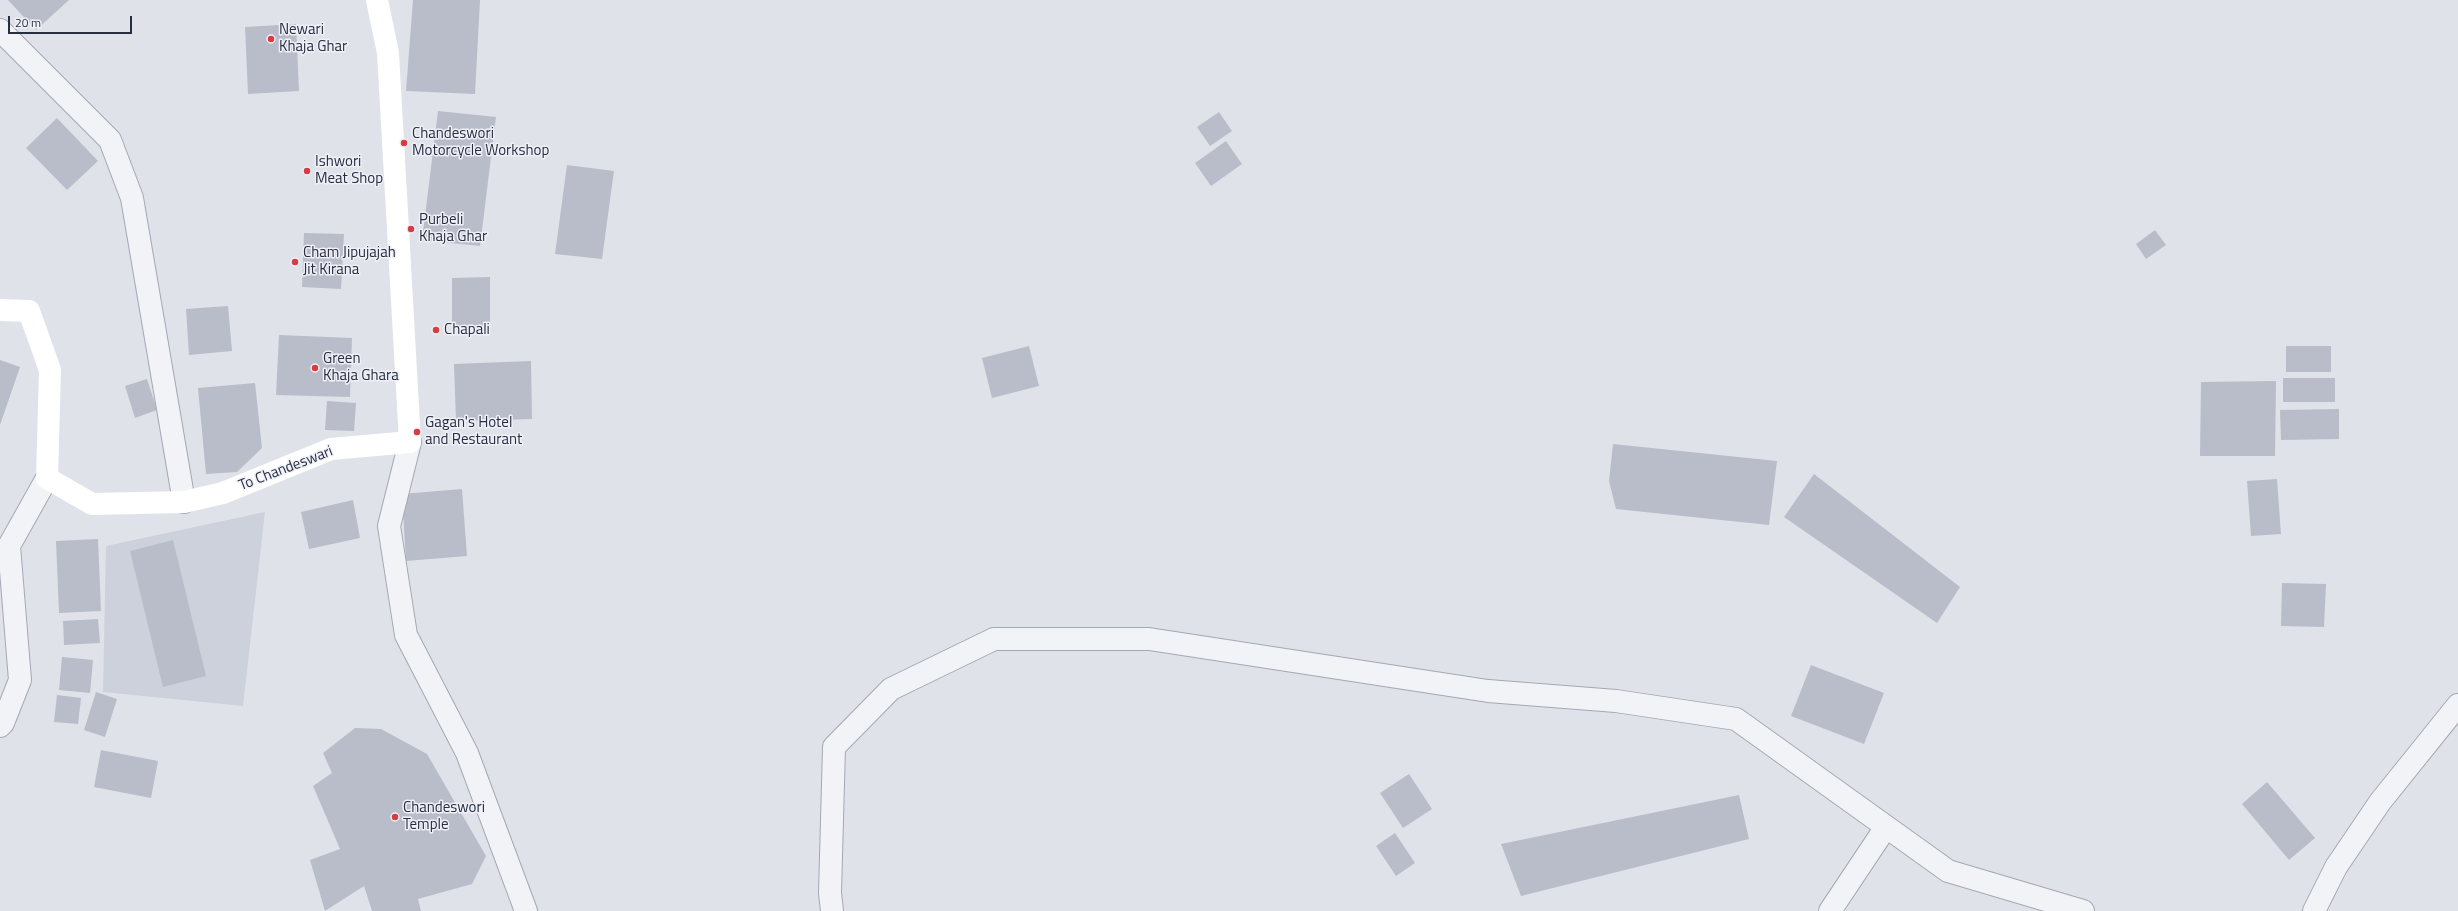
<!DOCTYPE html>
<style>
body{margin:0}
#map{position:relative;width:2458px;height:911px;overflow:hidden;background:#dfe2e9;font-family:"Titillium Web",sans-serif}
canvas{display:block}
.scale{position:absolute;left:8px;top:16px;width:124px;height:18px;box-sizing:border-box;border:2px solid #272e42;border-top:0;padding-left:5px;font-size:12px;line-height:14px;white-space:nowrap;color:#272e42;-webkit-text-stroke:3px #eff1f7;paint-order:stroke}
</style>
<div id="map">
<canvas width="2458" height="911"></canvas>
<div class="scale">20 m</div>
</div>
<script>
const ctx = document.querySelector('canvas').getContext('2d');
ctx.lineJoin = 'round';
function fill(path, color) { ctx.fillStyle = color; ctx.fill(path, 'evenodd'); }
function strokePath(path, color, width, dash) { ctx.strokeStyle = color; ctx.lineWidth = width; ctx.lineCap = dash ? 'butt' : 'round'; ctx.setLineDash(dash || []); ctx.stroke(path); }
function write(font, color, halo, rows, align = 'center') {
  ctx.font = font + ' "Titillium Web",sans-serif'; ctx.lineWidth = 3; ctx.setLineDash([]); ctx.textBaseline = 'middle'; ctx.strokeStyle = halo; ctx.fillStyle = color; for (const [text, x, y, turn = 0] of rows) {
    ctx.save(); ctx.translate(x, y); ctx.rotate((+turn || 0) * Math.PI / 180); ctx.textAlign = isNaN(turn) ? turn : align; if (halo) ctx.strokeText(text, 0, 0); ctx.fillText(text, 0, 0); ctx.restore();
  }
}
fill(new Path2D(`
 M265 512 243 706 103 692 106 546Z`), '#cdd1db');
fill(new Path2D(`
 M8 0H69L36 30Z
 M413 0H480L475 94 406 91Z
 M296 24 299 91 248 94 245 27Z
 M438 111 496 117 480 246 422 240Z
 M1219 112 1232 131 1210 146 1197 127Z
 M57 118 98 161 67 190 26 148Z
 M1226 141 1242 164 1211 186 1195 163Z
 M567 165 614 171 602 259 555 254Z
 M2155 230 2166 245 2146 259 2136 244Z
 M304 233 344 234 341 289 302 287Z
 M490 277V327H452V278Z
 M228 306 232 351 189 355 186 309Z
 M279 335 352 338 350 397 276 395Z
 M1029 346 1039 386 992 398 982 358Z
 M2286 346H2331V372H2286Z
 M0 360 20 367 0 425Z
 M531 361 532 419 456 421 454 364Z
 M2283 378H2335V402H2283Z
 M147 379 157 410 135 418 125 386Z
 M2276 381 2275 456H2200L2201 382Z
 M255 383 262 448 237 472 206 474 198 388Z
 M327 401 356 403 354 431 325 430Z
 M2339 409V439L2281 440 2280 410Z
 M1613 444 1777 461 1769 525 1616 509 1609 481Z
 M1814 474 1960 587 1937 623 1784 517Z
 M2277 479 2281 534 2251 536 2247 481Z
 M462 489 467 556 406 561 402 494Z
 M353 500 360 538 309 549 301 512Z
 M98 539 101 611 59 613 56 541Z
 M173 540 206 676 163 687 130 551Z
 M2282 583 2326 584 2324 627 2281 626Z
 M98 619 100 643 64 645 63 621Z
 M62 657 93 660 90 693 59 690Z
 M1811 665 1884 693 1864 744 1791 716Z
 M96 692 117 699 105 737 84 730Z
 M57 695 81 698 78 724 54 722Z
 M355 728 381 729 427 754 486 856 472 884 418 899 421 911H372L364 886 325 911 310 860 340 849 313 786 332 773 323 753Z
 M101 750 158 761 151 798 94 787Z
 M1409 774 1432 809 1403 828 1380 793Z
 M2267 782 2315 838 2289 860 2242 804Z
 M1739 795 1749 839 1521 896 1501 844Z
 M1395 833 1415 863 1396 876 1376 846Z`), '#b9bdc9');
const street = new Path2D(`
 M0 30 110 140 132 198 184 502
 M410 442 389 526 406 635 467 753 526 911
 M0 726 3 723 20 680 9 546 47 478
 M832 911 830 893 834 747 891 689 994 639H1149L1488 691 1616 701 1736 719 1948 871 2083 911
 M1830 911 1886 827
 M2314 911 2336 867 2380 802 2458 705`);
strokePath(street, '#a4a8b4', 24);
strokePath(street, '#f2f3f7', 22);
strokePath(new Path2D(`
 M0 310 29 311 50 370 47 478 92 504 184 502 223 493 331 449 410 442 388 53 377 0`), '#fff', 22);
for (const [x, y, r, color] of [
 [271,39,4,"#d63c42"],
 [404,143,4,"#d63c42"],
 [307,171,4,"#d63c42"],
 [411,229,4,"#d63c42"],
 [295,262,4,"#d63c42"],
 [436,330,4,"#d63c42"],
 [315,368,4,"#d63c42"],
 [417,432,4,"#d63c42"],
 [395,817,4,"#d63c42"]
]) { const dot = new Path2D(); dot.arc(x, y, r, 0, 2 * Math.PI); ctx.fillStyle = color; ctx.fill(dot); strokePath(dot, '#eff1f7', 1.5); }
write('15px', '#272e42', '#eff1f7', [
 ["Newari",279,30],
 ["Khaja Ghar",279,47],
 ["Chandeswori",412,134],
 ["Motorcycle Workshop",412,151],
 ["Ishwori",315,162],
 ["Meat Shop",315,179],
 ["Purbeli",419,220],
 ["Khaja Ghar",419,237],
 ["Cham Jipujajah",303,253],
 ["Jit Kirana",303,270],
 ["Chapali",444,330],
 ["Green",323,359],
 ["Khaja Ghara",323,376],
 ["Gagan's Hotel",425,423],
 ["and Restaurant",425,440],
 ["Chandeswori",403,808],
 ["Temple",403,825]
], 'left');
write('15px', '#272e42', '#eff1f7', [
 ["To Chandeswari",286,469,-21]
]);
</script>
